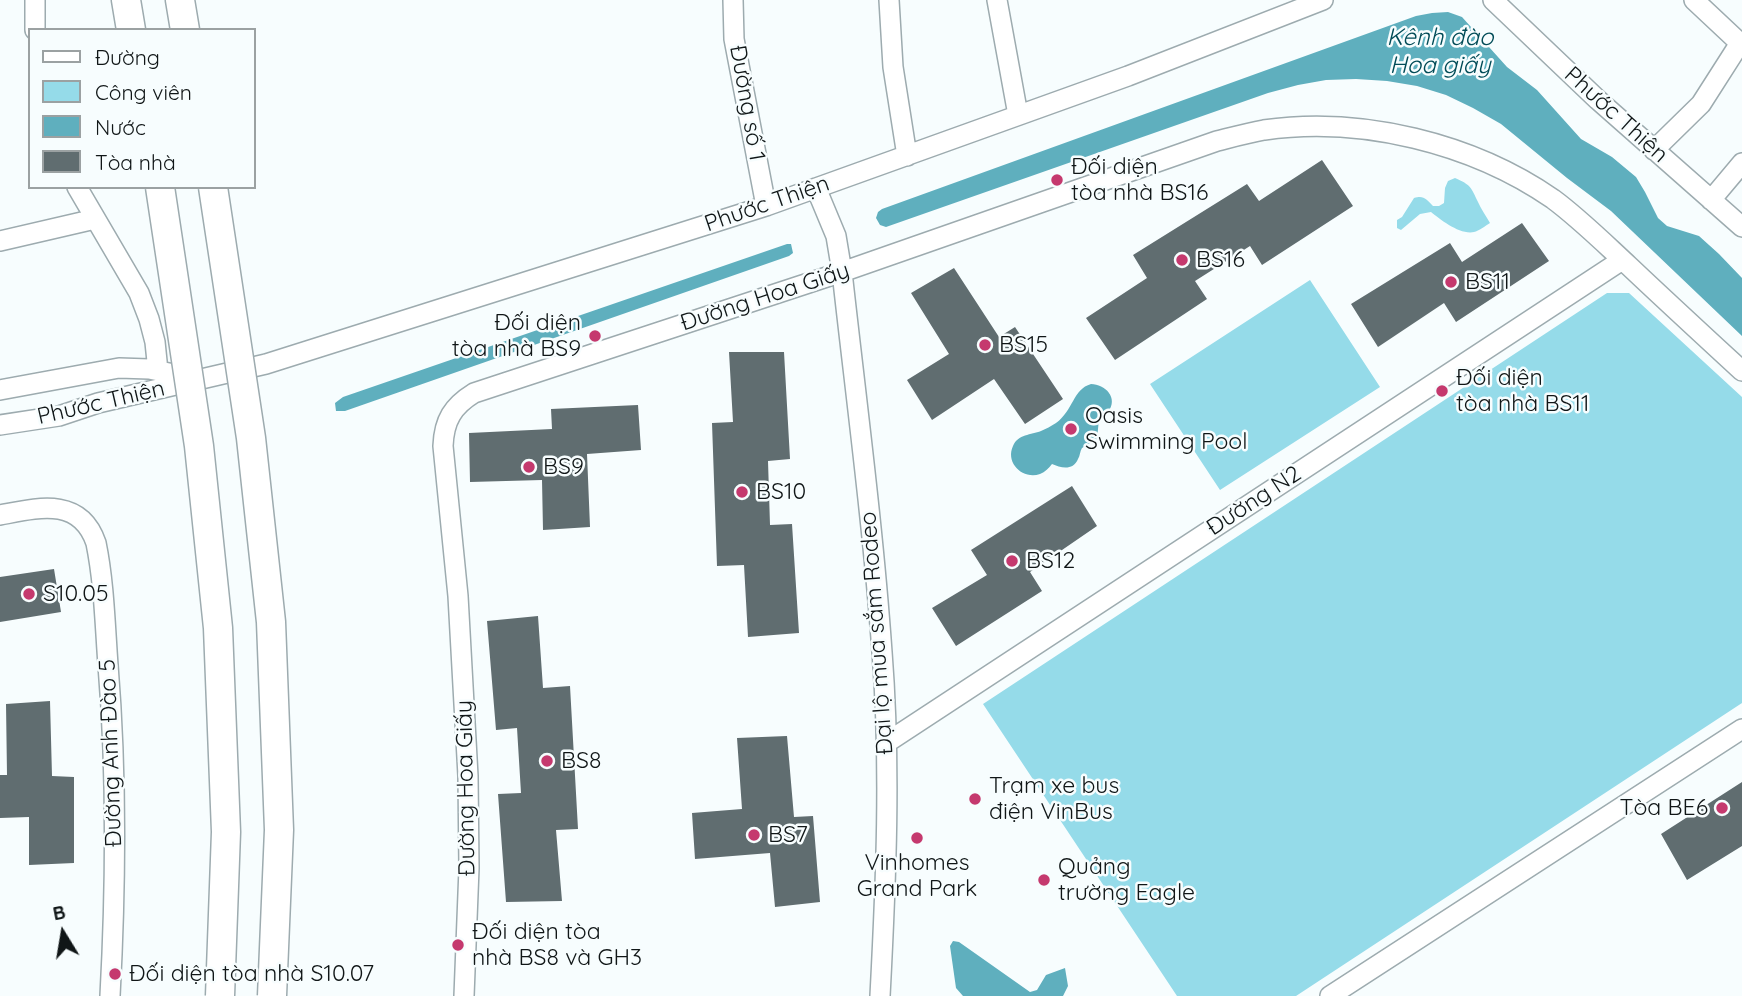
<!DOCTYPE html>
<meta charset="utf-8">
<style>
body{margin:0}
#map{position:relative;width:1742px;height:996px;overflow:hidden;background:#f7fdfe;font-family:Quicksand,sans-serif}
canvas{display:block}
.legend{position:absolute;left:28px;top:28px;width:228px;height:161px;box-sizing:border-box;background:#f7fdfe;border:2px solid #9ba1a2;margin:0;padding:9px 12px;list-style:none;font-size:21px;color:#101617}
.legend li{display:flex;align-items:center;gap:14px;height:35px}
.legend b{width:35px;border:2px solid #9ba1a2}
.north{position:absolute;left:28px;top:898px;width:70px;height:70px;-webkit-text-stroke:5px #f7fdfe;paint-order:stroke;rotate:349deg;font-size:19px;font-weight:700;line-height:28px;text-align:center;color:#101617}
.north::after{content:'';display:block;margin:auto;width:24px;height:32px;background:#101617;clip-path:polygon(50% 0,100% 100%,50% 72%,0 100%)}
</style>
<div id="map">
<canvas width="1742" height="996"></canvas>
<ul class="legend">
<li><b style="height:9px;background:#fff"></b>Đường</li>
<li><b style="height:19px;background:#95dbe9"></b>Công viên</li>
<li><b style="height:19px;background:#5fafbe"></b>Nước</li>
<li><b style="height:19px;background:#606d70"></b>Tòa nhà</li>
</ul>
<div class="north">B</div>
</div>
<script>
const ctx = document.querySelector('canvas').getContext('2d');
ctx.lineJoin = 'round';
function fill(path, color) { ctx.fillStyle = color; ctx.fill(path, 'evenodd'); }
function strokePath(path, color, width, dash) { ctx.strokeStyle = color; ctx.lineWidth = width; ctx.lineCap = dash ? 'butt' : 'round'; ctx.setLineDash(dash || []); ctx.stroke(path); }
function write(font, color, halo, rows, align = 'center') {
  ctx.font = font + ' Quicksand,sans-serif'; ctx.lineWidth = 5; ctx.setLineDash([]); ctx.textBaseline = 'middle'; ctx.strokeStyle = halo; ctx.fillStyle = color; for (const [text, x, y, turn = 0] of rows) {
    ctx.save(); ctx.translate(x, y); ctx.rotate((+turn || 0) * Math.PI / 180); ctx.textAlign = isNaN(turn) ? turn : align; if (halo) ctx.strokeText(text, 0, 0); ctx.fillText(text, 0, 0); ctx.restore();
  }
}
fill(new Path2D(`
 M1455 178C1471 185 1471 187 1478 202 1481 209 1486 216 1490 223 1485 226 1479 231 1474 232 1460 235 1441 220 1431 212L1420 214 1401 230 1397 228V220L1402 217 1414 198C1424 195 1426 199 1433 206H1439L1444 203 1445 188 1448 181Z
 M1310 280 1380 387 1220 490 1150 384Z
 M1607 293H1629L1742 397V703L1296 996H1177L983 704Z`), '#95dbe9');
fill(new Path2D(`
 M1448 12 1462 17 1507 67 1537 90 1581 139 1612 157 1636 177 1645 192 1658 218 1667 226 1699 236 1719 254 1742 278V336L1611 211 1567 178 1501 124 1473 108 1446 95 1417 86 1387 81 1356 79 1326 80 1298 85 1268 93 886 227 880 225 876 218 878 212 882 209 1416 16 1432 13Z
 M787 244H791L793 253 789 256 345 411H336L335 403 343 397Z
 M1091 384C1105 384 1119 398 1108 412 1107 413 1101 418 1099 419L1097 439 1082 448C1080 451 1080 456 1078 459 1073 471 1061 468 1052 464 1049 468 1045 472 1040 474 1023 480 1005 463 1013 446 1018 434 1031 435 1041 431 1046 429 1051 426 1056 423 1073 411 1073 389 1091 384Z
 M953 941 959 942 1030 992 1037 990 1046 975 1065 968 1068 986 1063 996H963L956 988 950 946Z`), '#5fafbe');
fill(new Path2D(`
 M1322 160 1353 206 1262 265 1250 246 1195 281 1207 299 1115 360 1086 318 1147 278 1133 255 1247 184 1259 201Z
 M1522 223 1549 261 1456 322 1444 303 1378 347 1351 304 1450 243 1462 262Z
 M954 268 999 337 1015 327 1063 399 1025 424 994 379 932 420 907 380 949 354 911 293Z
 M729 352H784L790 459 768 461 770 525 792 524 799 633 748 637 744 565 717 566 712 423 733 422Z
 M638 405 641 450 587 454 590 527 543 530 542 480 470 482 469 433 552 429 551 409Z
 M1072 486 1097 526 1030 572 1042 591 956 646 932 608 987 575 971 550Z
 M54 569 61 612 0 622V577Z
 M538 616 543 688 570 686 578 829 556 830 562 901 506 902 498 794 521 793 517 728 496 730 487 621Z
 M50 701 52 776 74 777V863L29 865V817L0 818V775H7L6 704Z
 M787 736 794 817 813 816 820 902 775 907 770 853 695 859 692 813 742 809 737 738Z
 M1742 782V846L1687 880 1661 834Z`), '#606d70');
const minor = new Path2D(`
 M35 0V30
 M733 0 734 39 766 206
 M889 0 893 67 907 156
 M997 0 1018 115
 M1493 0 1598 100 1742 227
 M1694 0 1742 45
 M1654 150 1701 104 1740 43
 M77 187 139 293 149 319 155 342 158 371
 M816 188 836 236 842 272C856 398 873 525 882 652 891 766 886 882 880 996
 M1711 200 1742 163
 M0 241 95 219
 M0 390 119 368 149 369 169 373
 M0 425 59 416 98 403 266 364 766 206 1128 76 1323 0
 M0 515C37 508 80 496 96 543 104 582 105 624 108 665 117 775 116 885 110 996
 M886 743 1622 260
 M464 996 469 868 468 776 458 596 443 446C444 420 453 406 474 393L842 272 1217 141C1233 137 1248 133 1264 130 1361 116 1472 143 1553 199 1580 219 1604 243 1629 266 1666 301 1704 336 1742 371
 M1330 996 1742 729`);
const highway = new Path2D(`
 M126 0 131 30
 M180 0 185 30`);
strokePath(minor, '#9dabaf', 22);
strokePath(highway, '#9dabaf', 31);
strokePath(minor, '#fff', 19);
strokePath(highway, '#fff', 28);
const highwayBridge = new Path2D(`
 M160 187 199 446 218 628 226 832 220 996
 M213 187 251 438 271 622 279 830 272 996`);
strokePath(highwayBridge, '#9dabaf', 31, []);
strokePath(highwayBridge, '#fff', 28);
for (const [x, y, r, color] of [
 [1057,180,7,"#c5396e"],
 [1182,260,7,"#c5396e"],
 [1451,282,7,"#c5396e"],
 [595,336,7,"#c5396e"],
 [985,345,7,"#c5396e"],
 [1442,391,7,"#c5396e"],
 [1071,429,7,"#c5396e"],
 [529,467,7,"#c5396e"],
 [742,492,7,"#c5396e"],
 [1012,561,7,"#c5396e"],
 [29,594,7,"#c5396e"],
 [547,761,7,"#c5396e"],
 [975,799,7,"#c5396e"],
 [1722,808,7,"#c5396e"],
 [754,835,7,"#c5396e"],
 [917,838,7,"#c5396e"],
 [1044,880,7,"#c5396e"],
 [458,945,7,"#c5396e"],
 [115,974,7,"#c5396e"]
]) { const dot = new Path2D(); dot.arc(x, y, r, 0, 2 * Math.PI); ctx.fillStyle = color; ctx.fill(dot); strokePath(dot, '#f7fdfe', 2.5); }
write('23px', '#101617', '#f7fdfe', [
 ["Đường số 1",747,103,80],
 ["Phước Thiện",1616,115,42],
 ["Phước Thiện",767,204,-19],
 ["Đường Hoa Giấy",765,297,-18],
 ["Phước Thiện",101,403,-13],
 ["Đường N2",1254,501,-33],
 ["Đại lộ mua sắm Rodeo",877,633,-94],
 ["Đường Anh Đào 5",111,753,-92],
 ["Đường Hoa Giấy",466,788,-91]
]);
write('23px', '#101617', '#f7fdfe', [
 ["Đối diện",1071,167],
 ["tòa nhà BS16",1071,193],
 ["BS16",1196,260],
 ["BS11",1465,282],
 ["Đối diện",581,323,"right"],
 ["tòa nhà BS9",581,349,"right"],
 ["BS15",999,345],
 ["Đối diện",1456,378],
 ["tòa nhà BS11",1456,404],
 ["Oasis",1085,416],
 ["Swimming Pool",1085,442],
 ["BS9",543,467],
 ["BS10",756,492],
 ["BS12",1026,561],
 ["S10.05",43,594],
 ["BS8",561,761],
 ["Trạm xe bus",989,786],
 ["điện VinBus",989,812],
 ["Tòa BE6",1708,808,"right"],
 ["BS7",768,835],
 ["Vinhomes",917,863,"center"],
 ["Grand Park",917,889,"center"],
 ["Quảng",1058,867],
 ["trường Eagle",1058,893],
 ["Đối diện tòa",472,932],
 ["nhà BS8 và GH3",472,958],
 ["Đối diện tòa nhà S10.07",129,974]
], 'left');
write('italic 24px', '#004b57', '#f7fdfe', [
 ["Kênh đào",1440,38],
 ["Hoa giấy",1440,66]
]);
</script>
